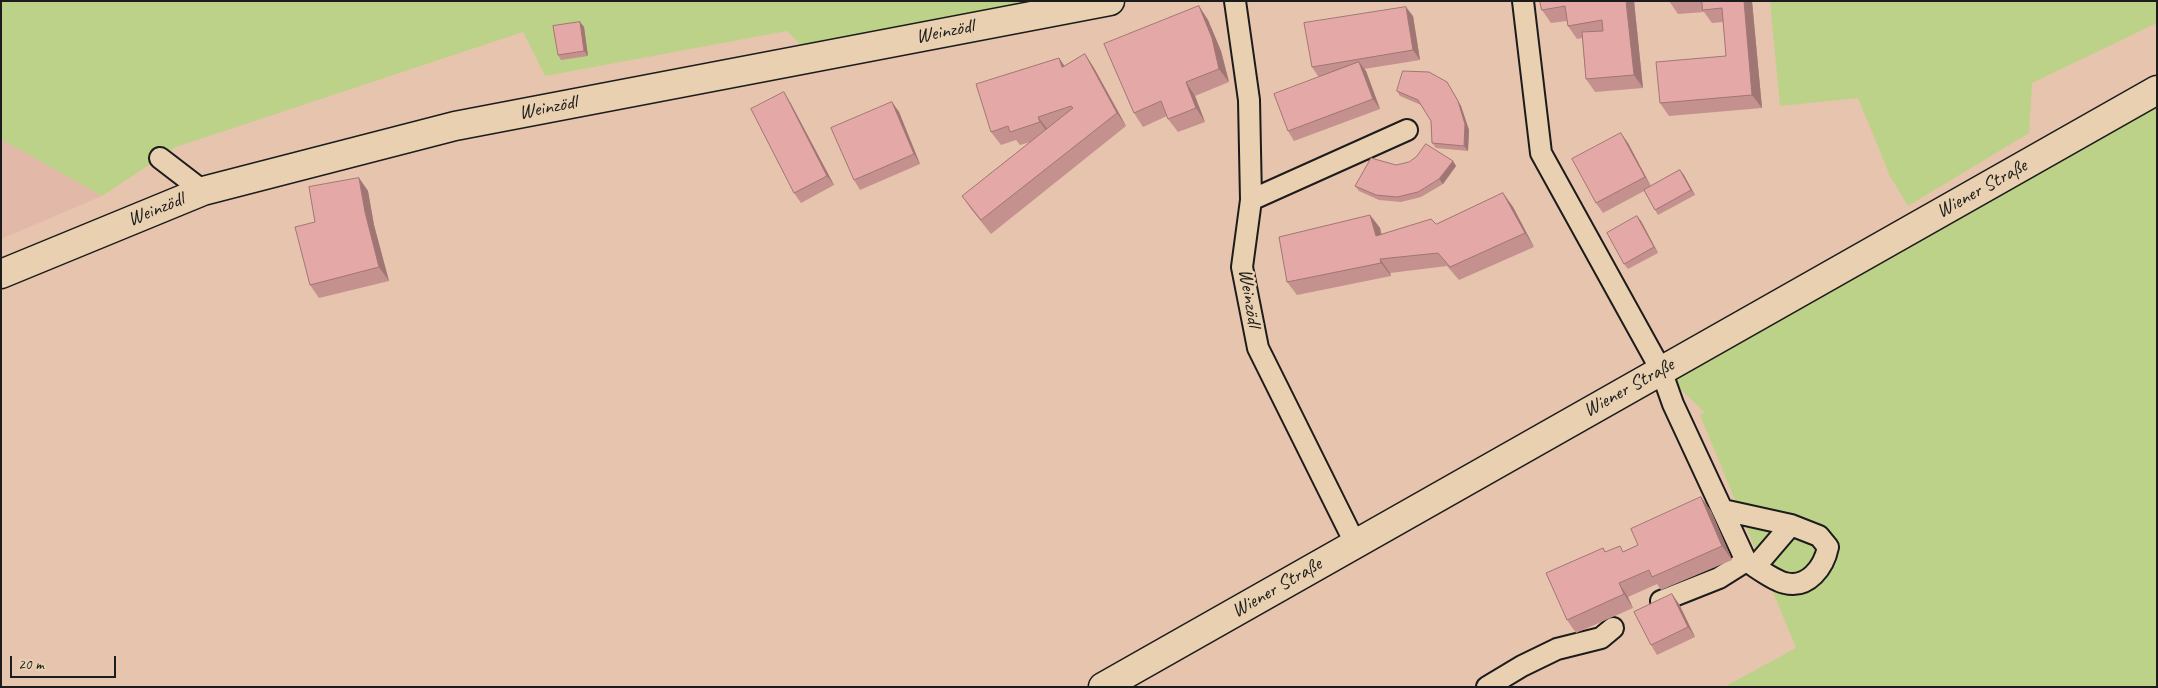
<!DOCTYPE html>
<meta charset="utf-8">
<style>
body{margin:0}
#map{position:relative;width:2158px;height:688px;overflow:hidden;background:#e7c4ad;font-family:Caveat,sans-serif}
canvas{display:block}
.frame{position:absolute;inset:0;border:2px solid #1c1c1c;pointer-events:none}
.scale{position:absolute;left:10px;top:656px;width:106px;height:22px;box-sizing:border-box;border:2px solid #1c1c1c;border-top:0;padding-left:6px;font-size:15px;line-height:18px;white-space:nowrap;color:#1c1c1c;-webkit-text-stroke:4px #e8d0b0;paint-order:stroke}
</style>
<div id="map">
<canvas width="2158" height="688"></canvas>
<div class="frame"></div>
<div class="scale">20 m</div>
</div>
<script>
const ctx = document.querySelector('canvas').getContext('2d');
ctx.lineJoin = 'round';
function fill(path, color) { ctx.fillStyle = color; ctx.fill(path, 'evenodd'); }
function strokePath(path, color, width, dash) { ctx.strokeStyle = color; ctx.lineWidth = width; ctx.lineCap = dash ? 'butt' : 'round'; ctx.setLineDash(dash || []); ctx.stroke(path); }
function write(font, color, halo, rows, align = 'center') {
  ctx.font = font + ' Caveat,sans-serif'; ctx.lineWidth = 5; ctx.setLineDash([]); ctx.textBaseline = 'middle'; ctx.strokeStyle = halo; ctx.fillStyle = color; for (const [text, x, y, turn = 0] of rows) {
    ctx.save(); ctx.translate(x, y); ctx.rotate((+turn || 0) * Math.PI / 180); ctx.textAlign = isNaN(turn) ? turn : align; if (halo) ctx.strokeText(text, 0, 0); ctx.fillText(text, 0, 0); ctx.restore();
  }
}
fill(new Path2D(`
 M1 139 102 196 1 239Z`), '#e2b9a8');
fill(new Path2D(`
 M1 1H1110L813 57 787 31 545 76 523 32 176 147 102 196 1 139Z
 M1770 1H2157V23L2032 83 2029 133 1908 206 1890 176 1858 98 1780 106Z
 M2157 90V687H1724L1796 648 1700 415 1705 413 1661 370Z`), '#bcd288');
const lane = new Path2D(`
 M1235 1 1249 100 1251 200 1242 267 1258 348 1355 543
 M1523 1 1541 153 1661 370 1673 404 1746 561 1719 578 1661 601
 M160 158 203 191
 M1251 200 1407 130
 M1723 510 1791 525 1819 536 1828 547C1824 567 1808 589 1785 583 1774 581 1756 567 1746 561
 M1755 567 1791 525
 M1487 687 1522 666 1557 649 1601 638 1613 628`);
const street = new Path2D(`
 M1 274 203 191 455 126 1110 1`);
const primary = new Path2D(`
 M1103 687 2157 90`);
strokePath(lane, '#1c1c1c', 24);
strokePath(street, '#1c1c1c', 31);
strokePath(primary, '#1c1c1c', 31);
strokePath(lane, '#e8d0b0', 20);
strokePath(street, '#e8d0b0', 28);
strokePath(primary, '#e8d0b0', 28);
fill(new Path2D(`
 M1540 1H1634L1643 88 1595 92 1586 79 1582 38 1577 39 1568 26 1567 21 1551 23 1542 10Z
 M1669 1H1752L1762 108 1669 116 1660 103 1726 56 1723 22 1712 23 1704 12 1678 14Z
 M1199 6 1208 20 1221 51 1229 82 1195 96 1205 122 1178 132 1168 119 1167 116 1143 127 1134 113Z
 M1413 16 1420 60 1364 69 1366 71 1380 109 1294 141 1288 131 1321 76H1318L1312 67Z
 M580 22 584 27 588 56 561 60 558 55Z
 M1085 54 1094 68 1126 126 991 234 971 209 962 196 1030 142 1020 145 1016 140 1001 145 991 132 1059 58 1064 66Z
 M1447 82 1461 106 1469 130 1468 151 1436 148 1432 143 1431 121 1421 105 1400 96 1397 91Z
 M790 102 834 185 801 203 794 193Z
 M892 102 899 112 920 164 860 190 854 180Z
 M1628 143 1651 186 1680 170 1695 195 1658 215 1644 191 1603 213 1596 203Z
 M1453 161 1456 166 1443 184 1421 197 1401 202 1379 200 1359 191 1355 186 1396 165Z
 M359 178 368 191 374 225 389 281 319 298 310 285 315 222Z
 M1503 193 1513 207 1534 247 1459 280 1447 266 1390 273 1391 276 1297 295 1287 282 1370 215 1380 228 1381 234 1436 224Z
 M1637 216 1641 221 1658 253 1628 269 1624 264Z
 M1701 497 1711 511 1732 560 1661 590 1657 584 1628 597 1633 608 1576 633 1567 620 1603 548 1606 552 1624 551 1638 545Z
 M1679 604 1695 637 1657 655 1651 645Z`), '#c4918f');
fill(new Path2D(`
 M1626 1H1634L1643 88 1634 75Z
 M1744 1H1752L1762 108 1752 95Z
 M1199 6 1208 20 1221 51 1229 82 1219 69Z
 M1406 7 1413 16 1420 60 1413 50Z
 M580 22 584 27 588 56 584 51Z
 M1085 54 1094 68 1126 126 1117 113Z
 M1059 58 1068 71 1062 67Z
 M1359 62 1366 71 1380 109 1373 99Z
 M1186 82 1195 96 1205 122 1196 108Z
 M1447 82 1461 106 1469 130 1468 151 1464 146Z
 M784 92 790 102 834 185 827 176Z
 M892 102 899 112 920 164 914 154Z
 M1038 117 1048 130 1049 135 1040 122Z
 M1621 133 1628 143 1651 187 1645 177Z
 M1453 161 1456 166 1443 184 1439 179Z
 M1680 170 1684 175 1695 195 1691 190Z
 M359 178 368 191 374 225 389 281 379 267 365 212Z
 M1503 193 1513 207 1534 247 1525 233Z
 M1370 215 1380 228 1385 249 1376 236Z
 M1637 216 1641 221 1658 253 1654 247Z
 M1380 259 1390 273 1391 276 1381 263Z
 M1701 497 1711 511 1732 560 1722 546Z
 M1619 583 1628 597 1633 608 1624 594Z
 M1672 594 1679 604 1695 637 1688 627Z`), '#a07674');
const building = new Path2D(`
 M1540 1H1626L1634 75 1586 79 1582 32 1603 31 1602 20 1568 26 1565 6 1542 10Z
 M1702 1H1744L1752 95 1660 103 1656 62 1726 56 1722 8 1703 10Z
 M1199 6 1212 38 1219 69 1186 82 1196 108 1168 119 1161 101 1134 113 1104 44Z
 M1406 7 1413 50 1312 67 1304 23Z
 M580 22 584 51 558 55 553 26Z
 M1085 54 1117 113 981 220 962 196 1073 108 1071 106 1038 117 1040 122 1010 132 1008 126 991 132 976 84 1059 58 1062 67Z
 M1359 62 1373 99 1288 131 1274 94Z
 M1403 71 1429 72 1447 82 1458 101 1465 124 1464 146 1432 143 1431 121 1418 100 1397 91Z
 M784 92 827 176 794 193 751 109Z
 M892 102 914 154 854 180 831 128Z
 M1621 133 1645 177 1596 203 1572 159Z
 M1426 144 1453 161 1439 179 1418 192 1397 197 1376 195 1355 186 1371 158 1396 165 1409 162 1416 157Z
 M1680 170 1691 190 1655 210 1644 190Z
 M359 178 365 212 379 267 310 285 295 227 315 222 309 187Z
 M1503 193 1525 233 1450 267 1438 253 1380 259 1381 263 1287 282 1279 237 1370 215 1376 236 1431 219 1436 224Z
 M1637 216 1654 247 1624 264 1607 233Z
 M1701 497 1722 546 1652 577 1649 570 1619 583 1624 594 1567 620 1546 573 1603 548 1605 552 1620 546 1623 552 1638 545 1631 529Z
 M1672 594 1688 627 1651 645 1634 612Z`);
fill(building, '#e4a9a6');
strokePath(building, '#a07674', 1);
write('20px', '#1c1c1c', '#e8d0b0', [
 ["Weinzödl",945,32,-11],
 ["Weinzödl",548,108,-11],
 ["Wiener Straße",1982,189,-29],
 ["Weinzödl",156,210,-22],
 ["Weinzödl",1249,298,81],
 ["Wiener Straße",1629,388,-29],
 ["Wiener Straße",1277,588,-30]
]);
</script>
